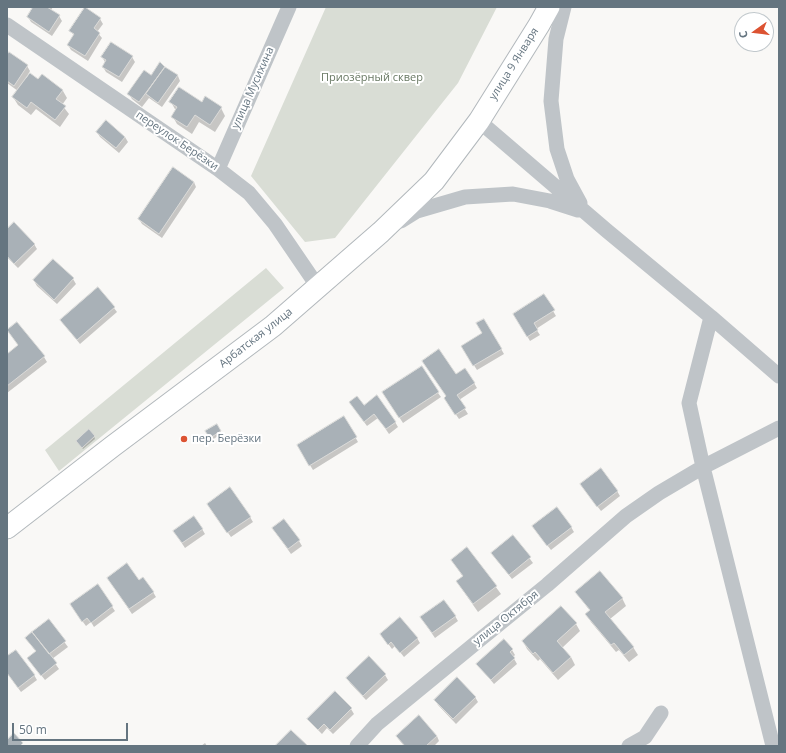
<!DOCTYPE html>
<meta charset="utf-8">
<style>
body{margin:0}
#map{position:relative;width:786px;height:753px;overflow:hidden;background:#f9f8f6;font-family:"Open Sans",sans-serif}
canvas{display:block}
.frame{position:absolute;inset:0;border:8px solid #657580;pointer-events:none}
.north{position:absolute;left:734px;top:12px;width:40px;height:40px;box-sizing:border-box;background:#fff;border:1px solid #c1c8cc;border-radius:50%;rotate:256deg;font-size:11px;font-weight:700;line-height:16px;text-align:center;color:#657580}
.north::after{content:'';display:block;margin:auto;width:14px;height:18px;background:#dc5332;clip-path:polygon(50% 0,100% 100%,50% 72%,0 100%)}
.scale{position:absolute;left:12px;top:723px;width:116px;height:18px;box-sizing:border-box;border:2px solid #657580;border-top:0;padding-left:5px;font-size:12px;line-height:14px;white-space:nowrap;color:#657580;-webkit-text-stroke:3px #fff;paint-order:stroke}
</style>
<div id="map">
<canvas width="786" height="753"></canvas>
<div class="frame"></div>
<div class="north">С</div>
<div class="scale">50 m</div>
</div>
<script>
const ctx = document.querySelector('canvas').getContext('2d');
ctx.lineJoin = 'round';
function fill(path, color) { ctx.fillStyle = color; ctx.fill(path, 'evenodd'); }
function strokePath(path, color, width, dash) { ctx.strokeStyle = color; ctx.lineWidth = width; ctx.lineCap = dash ? 'butt' : 'round'; ctx.setLineDash(dash || []); ctx.stroke(path); }
function write(font, color, halo, rows, align = 'center') {
  ctx.font = font + ' "Open Sans",sans-serif'; ctx.lineWidth = 4; ctx.setLineDash([]); ctx.textBaseline = 'middle'; ctx.strokeStyle = halo; ctx.fillStyle = color; for (const [text, x, y, turn = 0] of rows) {
    ctx.save(); ctx.translate(x, y); ctx.rotate((+turn || 0) * Math.PI / 180); ctx.textAlign = isNaN(turn) ? turn : align; if (halo) ctx.strokeText(text, 0, 0); ctx.fillText(text, 0, 0); ctx.restore();
  }
}
fill(new Path2D(`
 M326 7H497L458 83 335 238 305 242 251 176Z
 M266 268 284 288 59 471 45 450Z`), '#d9ddd5');
fill(new Path2D(`
 M32 7H53L51 10 59 16 62 21 52 36 31 22 28 17 33 9Z
 M100 19 103 24 97 32 102 38 88 61 71 50 68 45 74 36 71 31Z
 M9 53 27 66 30 71 26 78 27 79 38 81 42 75 63 91 67 98 62 105 69 114 60 127 36 109 31 115 18 105 13 97 18 91 7 83V56Z
 M102 57H132L135 62 122 82 106 72 103 67 105 62Z
 M160 64 178 76 180 81 162 107 149 98 142 107 132 99 129 94 151 77Z
 M171 102 202 103 221 108 225 116 215 132 199 122 192 134 177 124 173 117 176 111Z
 M106 122 125 137 128 142 119 153 100 137 97 132Z
 M194 182 196 187 162 238 142 224 139 219Z
 M7 231 34 244 37 249 18 268 7 257Z
 M73 279 76 284 57 304 37 286 34 281Z
 M544 296 556 316 536 329 540 335 530 341 514 314Z
 M114 308 117 312 80 344 61 321Z
 M484 320 504 354 477 370 462 347 484 334Z
 M8 330 44 357 47 362 7 393V355L19 346Z
 M456 376 474 383 477 388 459 400 468 414 459 419 448 403 447 397Z
 M438 393 441 397 403 423 386 397Z
 M364 406 395 422 398 427 389 434 378 418 367 426 353 407Z
 M344 417 358 442 313 470 298 446Z
 M216 426 221 434 212 440 207 431Z
 M94 436 95 439 83 449 78 443Z
 M584 489 617 491 620 496 601 511Z
 M211 509 250 517 253 522 231 537Z
 M571 527 574 532 551 550 536 531Z
 M202 529 205 534 185 548 177 536Z
 M276 533 299 541 302 546 291 554Z
 M513 536 533 563 512 579 495 558Z
 M467 548 501 594 478 612 457 582 463 577 452 560Z
 M139 581 153 592 156 597 132 614 111 583Z
 M97 585 115 611 94 627 91 622 86 626 74 610Z
 M576 592 622 598 626 606 610 619 633 647 638 655 629 662 619 650 616 652 591 622 586 614 590 611Z
 M455 616 458 621 435 638 424 622Z
 M48 620 68 647 52 659 59 669 45 680 28 659 36 652 26 638Z
 M576 624 580 631 562 648 571 657 575 665 558 680 540 659 538 661 527 649 523 641Z
 M381 634 417 638 420 643 404 657 395 646 392 649Z
 M512 650 515 655 513 657 517 664 494 684 477 664Z
 M7 658 34 675 37 680 21 692 7 673Z
 M385 675 388 680 366 700 350 683 347 678Z
 M475 697 478 702 456 724 438 705 435 700Z
 M351 709 354 714 333 734 327 728 322 734 312 724 309 719Z
 M437 736 439 741 434 746H404L397 737Z
 M205 743 207 746H201Z`), '#0003');
const building = new Path2D(`
 M33 7H47L60 15 49 32 27 17Z
 M85 7 101 18 94 28 100 33 85 56 67 45 74 34 69 31Z
 M111 42 133 56 119 77 102 67 106 60 101 57Z
 M9 52 28 65 14 86 7 81V55Z
 M160 62 165 67 139 102 127 94 144 70 151 75Z
 M165 67 178 75 158 103 146 94Z
 M30 73 38 79 42 74 63 90 56 99 66 106 55 120 31 102 27 108 12 97Z
 M179 87 202 102 205 96 222 107 210 125 195 115 187 127 171 117 177 107 169 102Z
 M106 120 125 137 116 148 96 132Z
 M173 167 194 182 159 234 138 219Z
 M14 222 35 244 14 264 7 256V229Z
 M53 259 74 278 54 300 33 280Z
 M98 287 115 307 77 340 60 320Z
 M544 294 555 310 534 323 538 330 527 337 513 314Z
 M484 319 502 349 473 366 461 346 482 333 476 323Z
 M17 322 45 356 7 386V354L18 345 7 330Z
 M439 349 456 374 465 368 475 383 457 395 466 408 455 415 444 398 446 396 422 361Z
 M422 366 439 392 399 418 382 392Z
 M377 395 396 422 386 429 374 414 364 422 349 402 357 396 364 405Z
 M344 416 357 437 309 466 297 445Z
 M217 424 221 431 210 438 205 431Z
 M89 429 95 436 82 448 76 441Z
 M601 468 618 491 597 507 580 484Z
 M230 487 251 517 227 533 207 504Z
 M557 507 572 527 547 546 532 526Z
 M194 516 203 529 182 543 173 531Z
 M284 519 300 540 288 549 272 528Z
 M513 535 531 557 509 575 491 553Z
 M467 547 497 586 473 604 456 581 463 576 451 560Z
 M127 563 139 580 143 577 154 592 129 609 107 578Z
 M600 571 623 598 605 612 634 647 624 655 614 643 611 645 585 614 590 610 575 592Z
 M98 584 113 606 91 623 87 618 82 622 70 604Z
 M444 600 456 616 432 633 420 617Z
 M561 606 577 623 557 641 571 657 553 673 535 652 533 654 522 641Z
 M400 617 418 638 400 653 391 642 388 645 380 634Z
 M49 619 66 641 49 654 32 632Z
 M32 632 57 663 41 676 27 658 36 651 25 638Z
 M504 639 513 649 510 652 515 658 491 680 476 664Z
 M16 650 35 675 18 688 7 673V656Z
 M369 656 386 674 363 696 346 678Z
 M457 677 476 697 453 719 434 700Z
 M335 691 352 708 330 730 324 724 318 730 307 719Z
 M419 715 437 736 426 746H405L396 736Z
 M291 730 308 746H275Z
 M14 733 23 743 20 746H7V740Z`);
fill(building, '#a9b1b7');
strokePath(building, '#dadad8', 1);
const secondary = new Path2D(`
 M7 528 113 446 273 326 381 232 434 181 479 121 539 25 549 7`);
strokePath(secondary, '#b2b8bc', 23);
strokePath(new Path2D(`
 M564 7 556 39 551 101 557 149 567 179 580 203
 M7 25 218 169 249 193 275 224 318 287
 M479 121 606 230 711 317 779 376
 M218 169 289 7
 M401 221 417 211 465 197 513 194 550 201 578 210
 M711 317 689 403 703 467 773 746
 M357 746 377 724 477 642 547 585 626 516 659 493 703 467 779 428
 M629 746 645 737 661 713`), '#bfc4c8', 15);
strokePath(secondary, '#fff', 21);
for (const [x, y, r, color] of [
 [184,439,4,"#dc5332"]
]) { const dot = new Path2D(); dot.arc(x, y, r, 0, 2 * Math.PI); ctx.fillStyle = color; ctx.fill(dot); strokePath(dot, '#fff', 1.5); }
write('11px', '#657580', '#fff', [
 ["улица 9 Января",514,64,-58],
 ["улица Мусихина",253,88,-66],
 ["переулок Берёзки",177,141,34],
 ["Арбатская улица",256,338,-38],
 ["улица Октября",506,618,-39]
]);
write('11px', '#687863', '#fff', [
 ["Приозёрный сквер",372,78]
]);
write('11px', '#657580', '#fff', [
 ["пер. Берёзки",192,439]
], 'left');
</script>
